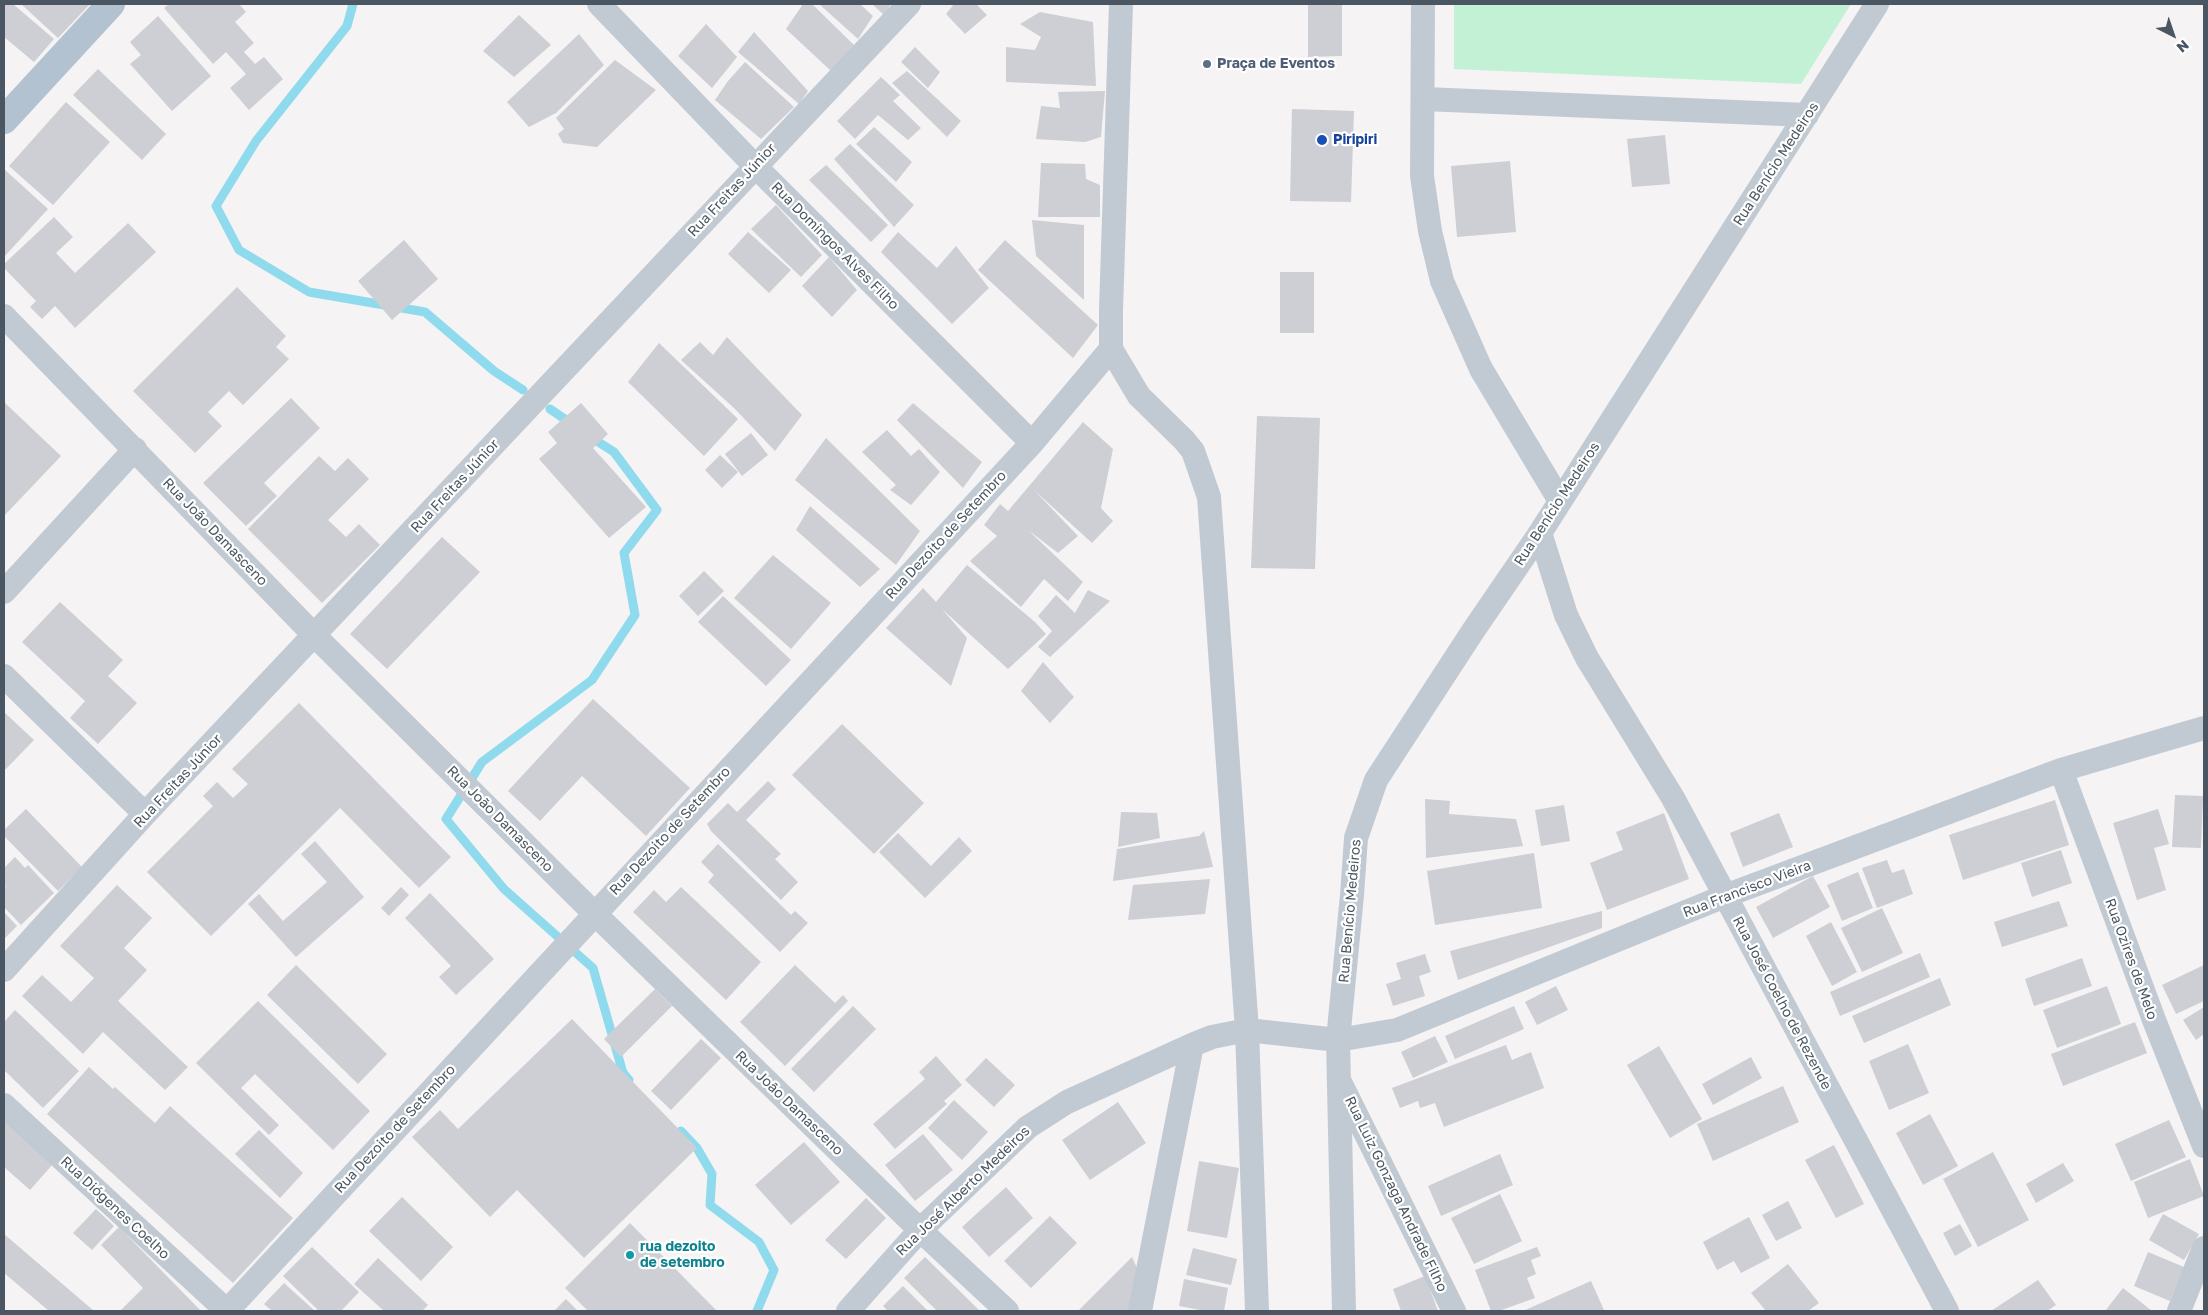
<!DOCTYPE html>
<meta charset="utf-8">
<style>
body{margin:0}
#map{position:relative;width:2208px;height:1315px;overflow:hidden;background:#f5f3f3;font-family:"Golos Text",sans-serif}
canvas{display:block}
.frame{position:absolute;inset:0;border:5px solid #4a5661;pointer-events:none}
.north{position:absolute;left:2148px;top:10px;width:50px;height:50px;-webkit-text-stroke:4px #fff;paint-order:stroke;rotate:139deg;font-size:14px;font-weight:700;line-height:20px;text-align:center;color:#4a5661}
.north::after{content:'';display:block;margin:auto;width:18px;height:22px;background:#4a5661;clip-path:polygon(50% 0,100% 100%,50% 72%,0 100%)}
</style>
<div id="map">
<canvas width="2208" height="1315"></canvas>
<div class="frame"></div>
<div class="north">N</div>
</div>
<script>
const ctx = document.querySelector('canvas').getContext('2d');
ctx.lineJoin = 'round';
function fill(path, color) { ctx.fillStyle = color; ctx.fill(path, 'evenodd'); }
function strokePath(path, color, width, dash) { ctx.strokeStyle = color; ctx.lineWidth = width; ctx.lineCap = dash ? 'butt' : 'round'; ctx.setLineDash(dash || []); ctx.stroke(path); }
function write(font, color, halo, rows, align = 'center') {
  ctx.font = font + ' "Golos Text",sans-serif'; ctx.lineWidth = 4.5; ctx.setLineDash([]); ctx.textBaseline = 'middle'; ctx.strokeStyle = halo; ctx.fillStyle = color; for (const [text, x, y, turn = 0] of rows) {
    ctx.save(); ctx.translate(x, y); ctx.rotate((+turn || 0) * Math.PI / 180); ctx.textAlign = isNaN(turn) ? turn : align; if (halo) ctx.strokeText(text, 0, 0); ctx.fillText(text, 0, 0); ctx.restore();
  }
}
fill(new Path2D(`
 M1454 4H1851L1801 84 1454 69Z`), '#c3f1d5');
strokePath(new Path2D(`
 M353 4 347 26 256 141 216 206 239 250 309 292 425 312 494 371 523 390
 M550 409 572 424
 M589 436 614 452 657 510 624 553 635 615 592 680 482 762 446 819 504 889 593 968 623 1073 629 1080
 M681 1131 697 1148 712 1174 710 1205 759 1242 774 1270 757 1311`), '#90daee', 9);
fill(new Path2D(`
 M4 4H13L54 39 34 62 4 37Z
 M21 4H90L58 38Z
 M169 4H239L246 12 235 22 254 43 244 52 255 64 264 57 283 79 249 110 230 88 246 74 226 52 213 64 164 8Z
 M803 4H812L854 45 831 71 786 29Z
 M819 4H860L873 16 858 39Z
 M872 4H891L884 15Z
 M954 4H976L987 15 965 34 946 14Z
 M1308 4H1342V56L1308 57Z
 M1040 12 1093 22 1096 86 1006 82V47L1035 50 1041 37 1020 24Z
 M519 15 551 45 514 77 483 51Z
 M158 16 211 76 172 111 130 64 141 55 130 42Z
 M706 24 737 57 712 88 678 56Z
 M754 32 808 91 799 104 738 52Z
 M579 34 604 65 556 113 529 127 507 102Z
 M915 47 940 72 928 88 901 62Z
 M615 60 656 90 597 147 563 143 558 134 564 129 556 118Z
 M745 62 794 107 761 139 715 100 728 81Z
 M98 69 166 134 142 160 73 95Z
 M907 71 961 121 947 137 892 83Z
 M881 77 900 95 893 101 921 128 908 140 878 115 855 139 837 121Z
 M1105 91 1101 137 1085 142 1036 139 1041 106 1060 108 1058 92Z
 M66 102 110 142 53 205 9 166Z
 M1292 109 1354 111 1351 202 1290 201Z
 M874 127 912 162 896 182 856 144Z
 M1665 135 1670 184 1632 187 1627 139Z
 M850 144 914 205 894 227 834 159Z
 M1510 161 1516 232 1457 237 1451 166Z
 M1041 163 1085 164 1086 179 1100 185V217H1038Z
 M826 165 888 225 871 242 809 180Z
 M4 169 48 209 4 257Z
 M776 205 822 255 801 277 751 229Z
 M54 217 73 237 56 253 75 273 128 223 156 252 75 328 55 306 42 319 30 307 36 301 4 268V264Z
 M1032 220 1084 225V300L1036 256Z
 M748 232 791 270 769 293 728 254Z
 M898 232 937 268 956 246 989 288 952 324 881 252Z
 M404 240 438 279 392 320 358 281Z
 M1005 240 1098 325 1073 358 978 270Z
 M829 257 857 290 832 317 802 286Z
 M1280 272H1314V333H1280Z
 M237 287 286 336 276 347 289 359 243 405 229 391 208 412 222 426 195 453 133 391Z
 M727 337 802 415 775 451 734 408 681 360 700 342 713 355Z
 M659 343 738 419 704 456 628 382Z
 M291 398 320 428 264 483 277 496 246 526 203 483Z
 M4 402 61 456 4 516Z
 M581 403 608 434 593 448 646 507 609 538 539 459 557 443 548 432Z
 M913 403 982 462 963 488 897 420Z
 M1257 416 1320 418 1315 569 1251 568Z
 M1083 422 1113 449 1101 508 1113 521 1092 543 1035 491 1078 536 1058 553 1028 530 1083 582 1068 601 1044 579 1021 607 970 561 997 536 984 525 1000 504 1008 511Z
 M887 430 911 456 919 449 940 472 911 505 890 490 896 485 862 452Z
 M751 433 768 455 742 476 725 454Z
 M826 438 920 531 896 565 795 480Z
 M720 455 738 472 722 488 705 470Z
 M319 456 335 471 348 458 369 479 328 520 346 537 359 524 380 545 322 603 248 529Z
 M810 506 880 569 860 587 796 530Z
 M442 537 480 572 387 669 350 634Z
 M773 555 831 603 791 649 734 598Z
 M967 565 1035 622 1046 634 1008 669 942 609 967 638 951 686 886 628 923 588 936 602Z
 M704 571 724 591 698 616 679 596Z
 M1088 590 1110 601 1050 657 1038 647 1052 631 1038 616 1056 595 1075 613Z
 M723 596 791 660 766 686 698 622Z
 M60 602 123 660 108 676 137 703 98 744 70 718 85 701 22 642Z
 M1043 662 1074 697 1050 723 1021 691Z
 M593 699 690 788 646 836 582 776 540 821 508 791Z
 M299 703 451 857 419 888 340 808 211 936 147 872 213 806 203 796 217 782 233 798 248 784 232 769Z
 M4 712 34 740 4 771Z
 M842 724 924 803 874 854 792 775Z
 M768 781 776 789 746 820 781 854 775 859 798 882 781 900 711 831 707 824 728 803 737 812Z
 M2175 795 2203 796 2201 848 2172 847Z
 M1425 799 1450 801 1449 814 1516 819 1523 846 1426 858Z
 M2055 800 2069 845 1963 880 1949 835Z
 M1564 805 1570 841 1541 846 1535 810Z
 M26 809 82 867 58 891 4 836V830Z
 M2158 809 2169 844 2154 848 2166 890 2137 900 2113 823Z
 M1121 812 1157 813 1160 838 1118 847Z
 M1664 813 1689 879 1607 910 1590 863 1623 850 1616 832Z
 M1779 813 1793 847 1743 867 1730 833Z
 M1204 831 1213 867 1113 881 1117 849 1199 836Z
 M898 833 931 866 959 837 972 851 925 898 879 852Z
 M315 841 364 897 296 957 248 904 259 894 283 921 327 882 301 854Z
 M718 844 791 915 795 911 808 923 780 952 708 882 714 875 701 862Z
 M2061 850 2072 883 2032 897 2021 863Z
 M1534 853 1542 908 1435 925 1427 871Z
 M15 857 25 868 28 865 54 893 21 925 4 907V888L6 887 4 885V868Z
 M1887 860 1892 873 1904 869 1913 894 1877 908 1862 868Z
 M1858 872 1873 908 1842 921 1827 885Z
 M1813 876 1830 907 1773 938 1756 907Z
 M1210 879 1205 914 1128 920 1133 885Z
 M117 885 152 918 124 948 147 970 118 1001 188 1067 165 1090 103 1032 83 1054 22 996 42 975 71 1002 94 978 60 946Z
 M401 887 409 895 389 916 381 908Z
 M681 887 761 962 726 1000 633 912 654 890 666 902Z
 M430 893 494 959 456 995 439 977 451 966 405 918Z
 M2059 901 2068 926 2002 947 1994 922Z
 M1882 908 1903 953 1862 972 1841 928Z
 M1602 911V928L1458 980 1450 951Z
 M4 912 17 926 4 939Z
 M1831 922 1857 972 1832 986 1806 936Z
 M1920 953 1930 977 1840 1016 1830 992Z
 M1425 954 1431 972 1419 976 1425 996 1393 1006 1386 984 1401 979 1396 963Z
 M2082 958 2092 986 2034 1006 2025 979Z
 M296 965 387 1054 358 1084 267 995Z
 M795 965 835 1003 843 995 848 1001 785 1066 740 1022Z
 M2204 965V1001L2176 1014 2162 985Z
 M1940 978 1951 1005 1864 1043 1852 1016Z
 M1556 986 1568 1010 1537 1025 1525 1002Z
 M2107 986 2121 1024 2057 1048 2043 1010Z
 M655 989 672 1006 621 1057 604 1039Z
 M258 1001 370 1111 333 1150 255 1074 241 1088 279 1125 269 1135 196 1063Z
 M853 1006 876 1029 814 1092 791 1069Z
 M1514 1006 1524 1029 1455 1059 1445 1036Z
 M2204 1007V1034L2196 1040 2183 1020Z
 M15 1010 79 1071 43 1108 4 1070V1022Z
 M572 1019 697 1148 584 1258 517 1190 490 1217 412 1137 440 1110 458 1129Z
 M2135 1022 2147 1053 2063 1086 2051 1054Z
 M1435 1036 1448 1062 1413 1078 1401 1052Z
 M701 1039 721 1058 671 1110 651 1091Z
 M1908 1044 1929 1093 1889 1110 1869 1061Z
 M1506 1045 1512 1060 1531 1052 1544 1088 1444 1127 1435 1103 1420 1108 1418 1101 1400 1108 1392 1088Z
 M1659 1046 1702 1119 1670 1138 1627 1065Z
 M936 1056 962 1085 944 1101 947 1104 895 1149 873 1124 925 1079 919 1072Z
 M1751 1057 1762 1078 1713 1105 1702 1084Z
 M986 1058 1015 1085 994 1107 965 1080Z
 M89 1067 113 1089 115 1087 155 1123 170 1106 293 1218 233 1283 47 1114Z
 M1783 1086 1799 1122 1713 1161 1697 1124Z
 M954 1100 988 1132 962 1160 928 1128Z
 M1118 1102 1146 1143 1090 1180 1062 1140Z
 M1930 1114 1958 1166 1923 1185 1896 1133Z
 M4 1120 53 1164 30 1190 4 1167Z
 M2169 1120 2186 1157 2131 1181 2115 1144Z
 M259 1130 303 1173 280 1198 235 1154Z
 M923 1134 953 1170 915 1201 885 1165Z
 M804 1142 840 1182 791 1225 755 1185Z
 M1834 1145 1864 1204 1836 1218 1805 1160Z
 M1993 1152 2029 1220 1978 1247 1943 1179Z
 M1500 1154 1513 1185 1441 1216 1428 1186Z
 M2190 1159 2204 1196 2148 1218 2134 1182Z
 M1199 1161 1239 1168 1227 1238 1187 1231Z
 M2063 1163 2074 1181 2036 1203 2026 1184Z
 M1006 1187 1033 1218 989 1257 962 1227Z
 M1500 1194 1522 1241 1474 1264 1451 1218Z
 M402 1197 453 1247 421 1281 369 1231Z
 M866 1198 886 1218 846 1259 825 1240Z
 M1788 1201 1802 1228 1776 1241 1762 1215Z
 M96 1209 114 1226 92 1250 73 1233Z
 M2163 1214 2199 1234 2184 1260 2149 1240Z
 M1050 1216 1077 1243 1031 1288 1004 1261Z
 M1749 1217 1770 1258 1741 1273 1734 1261 1717 1270 1703 1242Z
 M630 1223 717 1311H588L565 1288Z
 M1960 1224 1972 1246 1955 1256 1943 1233Z
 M119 1227 201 1311H120L143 1288 101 1245Z
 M4 1234 94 1311H49L4 1273Z
 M312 1247 359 1292 341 1311H319L283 1276Z
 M1537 1247 1541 1256 1531 1260 1536 1274 1527 1278 1535 1298 1499 1311H1491L1475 1270Z
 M1193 1248 1237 1259 1231 1285 1186 1275Z
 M2148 1252 2184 1267 2170 1301 2134 1286Z
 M925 1257 980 1311H937L904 1278Z
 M1132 1257 1141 1277 1130 1311H1078Z
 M378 1258 428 1305 422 1311H384L354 1284Z
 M1788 1264 1819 1303 1808 1311H1766L1751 1293Z
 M1425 1276 1438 1311H1401L1393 1289Z
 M1184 1279 1228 1288 1224 1311H1205L1179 1306Z
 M2038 1280 2056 1305 2047 1311H1991Z
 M1591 1281 1604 1310 1602 1311H1523Z
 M284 1283 315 1311H272L264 1304Z
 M903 1286 928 1311H888L883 1306Z
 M2123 1288 2152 1311H2105Z
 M566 1299 578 1311H554Z`), '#cdcfd5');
strokePath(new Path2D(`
 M599 4 755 166 1032 443
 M1121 4 1111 310V349L1139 396 1184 440 1193 451 1209 497 1247 1030 1257 1311
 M1423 4 1422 176 1430 231 1442 281 1481 369 1560 501
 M1424 99 1807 115
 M4 316 315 636 594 913 920 1230 1007 1311
 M1540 533 1566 615 1587 658 1673 798 1947 1311
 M4 592 135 449
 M4 676 145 814
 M2061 770 2154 1020 2204 1146
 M4 970 145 814 909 4
 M1341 1084 1454 1311
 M4 1105 227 1311
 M227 1311 1032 443 1111 349
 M848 1311 920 1230 1028 1127 1067 1102 1192 1045 1212 1037 1247 1030 1338 1040 1397 1030 1725 896 2061 770 2204 728
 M1140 1311 1192 1045
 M1344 1311 1338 1040 1352 895 1356 838 1376 780 1473 631 1540 533 1877 4
 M2179 1311 2204 1248`), '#c1cad2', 24);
strokePath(new Path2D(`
 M4 120 111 4`), '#b3c2d1', 28);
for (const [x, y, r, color] of [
 [1207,64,5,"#5c6f8a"],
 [1322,140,6,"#1a4fb4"],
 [630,1255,5,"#0f9aa8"]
]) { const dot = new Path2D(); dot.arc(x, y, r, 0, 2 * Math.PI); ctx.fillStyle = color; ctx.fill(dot); strokePath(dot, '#fff', 2); }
write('bold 14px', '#4e5e75', '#fff', [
 ["Praça de Eventos",1217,64]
], 'left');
write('bold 14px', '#164399', '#fff', [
 ["Piripiri",1333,140]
], 'left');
write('14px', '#4a5661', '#fff', [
 ["Rua Benício Medeiros",1776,164,-57],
 ["Rua Freitas Júnior",732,190,-47],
 ["Rua Domingos Alves Filho",835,246,45],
 ["Rua Freitas Júnior",455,486,-47],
 ["Rua Benício Medeiros",1557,504,-57],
 ["Rua João Damasceno",215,532,46],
 ["Rua Dezoito de Setembro",946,535,-47],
 ["Rua Freitas Júnior",178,781,-47],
 ["Rua João Damasceno",500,819,45],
 ["Rua Dezoito de Setembro",670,831,-47],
 ["Rua Francisco Vieira",1747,889,-21],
 ["Rua Benício Medeiros",1350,911,-85],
 ["Rua Ozires de Melo",2131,959,70],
 ["Rua José Coelho de Rezende",1782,1003,62],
 ["Rua João Damasceno",789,1103,44],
 ["Rua Dezoito de Setembro",395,1129,-47],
 ["Rua José Alberto Medeiros",963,1191,-44],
 ["Rua Luiz Gonzaga Andrade Filho",1396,1194,64],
 ["Rua Diógenes Coelho",115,1208,43]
]);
write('bold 14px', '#0d838f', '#fff', [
 ["rua dezoito",640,1247],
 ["de setembro",640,1263]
], 'left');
</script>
